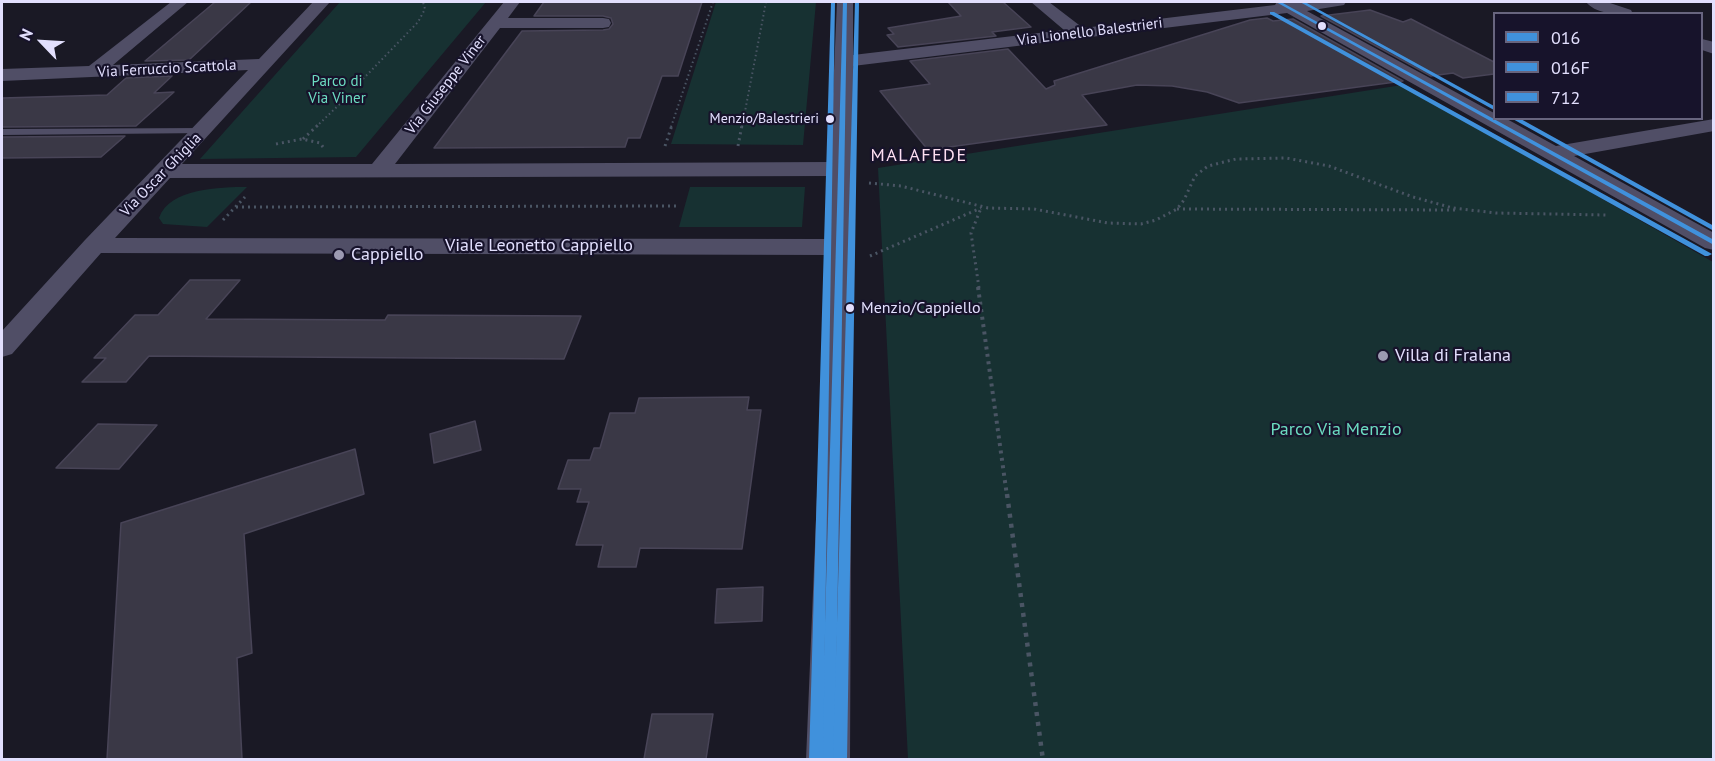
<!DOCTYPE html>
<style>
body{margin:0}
#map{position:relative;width:1715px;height:761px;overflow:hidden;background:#1a1925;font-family:"PT Sans",sans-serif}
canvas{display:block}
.frame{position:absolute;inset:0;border:3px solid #e2dffd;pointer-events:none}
.legend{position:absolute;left:1493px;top:12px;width:210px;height:108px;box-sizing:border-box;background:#17132b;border:2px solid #68657f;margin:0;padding:8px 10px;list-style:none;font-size:18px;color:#e2dffd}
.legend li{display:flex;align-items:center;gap:12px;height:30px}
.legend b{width:30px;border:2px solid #68657f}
.north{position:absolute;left:12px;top:12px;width:60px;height:60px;-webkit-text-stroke:4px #17132b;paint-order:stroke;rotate:295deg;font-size:16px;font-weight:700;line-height:24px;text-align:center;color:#e2dffd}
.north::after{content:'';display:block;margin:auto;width:21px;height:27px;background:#e2dffd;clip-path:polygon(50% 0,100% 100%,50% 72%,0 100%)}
</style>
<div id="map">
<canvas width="1715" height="761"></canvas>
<div class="frame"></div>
<ul class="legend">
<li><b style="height:8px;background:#4091dc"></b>016</li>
<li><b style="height:8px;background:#4091dc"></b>016F</li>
<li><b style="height:8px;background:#4091dc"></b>712</li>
</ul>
<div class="north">N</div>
</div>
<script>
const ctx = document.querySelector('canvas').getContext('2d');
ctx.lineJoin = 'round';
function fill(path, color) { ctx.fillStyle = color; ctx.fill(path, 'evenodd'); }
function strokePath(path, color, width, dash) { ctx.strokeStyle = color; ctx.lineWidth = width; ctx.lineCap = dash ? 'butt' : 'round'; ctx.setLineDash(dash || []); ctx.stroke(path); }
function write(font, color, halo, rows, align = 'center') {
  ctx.font = font + ' "PT Sans",sans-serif'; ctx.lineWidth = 4.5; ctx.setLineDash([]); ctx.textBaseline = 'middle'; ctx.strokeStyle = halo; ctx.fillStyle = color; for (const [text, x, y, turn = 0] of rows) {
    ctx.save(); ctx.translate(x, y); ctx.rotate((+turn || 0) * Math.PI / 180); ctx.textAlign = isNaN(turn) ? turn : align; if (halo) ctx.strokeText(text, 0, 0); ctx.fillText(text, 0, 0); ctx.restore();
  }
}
fill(new Path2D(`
 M340 2H486L356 157 200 159Z
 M716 2H816L803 145 671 144Z
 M1402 85 1713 262V759H908L878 168Z
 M247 187 207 227 163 224 159 218C169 188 221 187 247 187Z
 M690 187H805L802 227H679Z`), '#173132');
const building = new Path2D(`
 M215 2H251L189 60 145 61Z
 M544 2H702L678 76H662L640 138H628L625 147 434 148 522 31 603 30 609 29 613 24 611 18 603 16H534Z
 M948 2H1003L1031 27 992 32 996 36 898 47 887 35 894 34 888 28 961 16Z
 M1370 10 1403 22 1411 19 1494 62V74L1463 78 1453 73 1431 76 1321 16Z
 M1267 18 1273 21 1293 19 1403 81 1239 103 1207 92 1172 86 1137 85 1082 95 1107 125 928 150 880 91 930 84 910 61 1008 49 1046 89 1055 85 1054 81 1250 20Z
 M172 76 154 93 174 92 136 126 2 127V98L107 95 126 78Z
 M125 136 101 157 2 158V137Z
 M190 280H240L206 319 385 320 388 315 581 316 564 359 149 356 126 382H82L106 358H94L135 315H158Z
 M749 397 747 410H761L742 549 640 548 636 567H598L603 545H576L589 502H577L581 489H558L568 460H590L594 448H600L610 413H635L639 398Z
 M475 421 481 450 434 463 430 434Z
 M98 424 157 425 119 469 56 468Z
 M355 449 364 494 244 534 252 653 237 658 242 759H107L121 523Z
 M763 587 762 621 715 623 717 589Z
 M652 714H713L706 759H644Z`);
fill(building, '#3a3846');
strokePath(building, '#484457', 1.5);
strokePath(new Path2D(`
 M363 79 418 22 425 9 423 2
 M316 127 348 96
 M671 127 713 2
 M742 127 766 2`), '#4a5564', 2, [1.5, 3]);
strokePath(new Path2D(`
 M303 139 318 125
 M276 144 302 139 320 143 323 147
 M665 146 672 125
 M738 146 742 125
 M869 183 901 186 988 208 1034 209 1108 223 1141 224 1156 220 1177 209 1184 200 1195 176 1208 166 1236 159 1286 158 1329 166 1413 197 1453 208 1496 213 1606 215
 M236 207 678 206
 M1177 209 1455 210
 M223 220 245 197
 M870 256 981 208
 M979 288 971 233 981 208`), '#4a5564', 3, [2, 4]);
strokePath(new Path2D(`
 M978 287 1007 496`), '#4a5564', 4, [3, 4.5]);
strokePath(new Path2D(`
 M1007 494 1043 760`), '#4a5564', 4.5, [4, 6]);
fill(new Path2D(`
 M203 128 208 131 207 133 2 135V129Z`), '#504e66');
fill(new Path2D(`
 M171 2H188L113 65 259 59 313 2H330L182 164H372L504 2H520L508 18H603L609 19 611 23 609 27 603 28H500L395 164 830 162 837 2H853V55L1064 30 1031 2H1049L1083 28 1275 5 1277 2H1346L1344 5 1307 11 1494 113V118H1505L1556 146 1714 119V131L1574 156 1714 233V250L1705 248 1287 13 853 66 850 760H806L827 255 101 253 12 354 2 357V331L85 240 248 70 2 81V69L89 66ZM830 176 827 239 115 238 170 178Z
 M1586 2H1607L1631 10 1633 14C1618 14 1597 15 1586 2Z
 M1702 39 1714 42V54L1702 50Z`), '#504e66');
fill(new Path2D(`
 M843 2H847L835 760H821Z
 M1276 2H1281L1714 240V245Z`), '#4091dc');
fill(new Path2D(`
 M855 2H859L847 760H833Z
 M1270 12H1274L1712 254 1708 256H1705L1270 14Z`), '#4091dc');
fill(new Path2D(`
 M831 2H835L823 760H809Z
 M1300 2H1305L1494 106V110Z
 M1511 118H1519L1714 226V231Z`), '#4091dc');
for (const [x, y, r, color] of [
 [1322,26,5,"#e2dffd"],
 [830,119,5,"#e2dffd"],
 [339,255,6,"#9c9ab1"],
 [850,308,5,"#e2dffd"],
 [1383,356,6,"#9c9ab1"]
]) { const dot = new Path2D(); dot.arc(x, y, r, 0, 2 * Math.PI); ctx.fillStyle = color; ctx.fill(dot); strokePath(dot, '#17132b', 2); }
write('14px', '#e2dffd', '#17132b', [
 ["Menzio/Balestrieri",819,119]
], 'right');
write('15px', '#e2dffd', '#17132b', [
 ["Via Lionello Balestrieri",1090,32,-7],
 ["Via Ferruccio Scattola",167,69,-3],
 ["Via Giuseppe Viner",446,85,-52],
 ["Via Oscar Ghiglia",161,175,-46]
]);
write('15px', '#6cdcc1', '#17132b', [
 ["Parco di",337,82],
 ["Via Viner",337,99]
]);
write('16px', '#e2dffd', '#17132b', [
 ["Menzio/Cappiello",861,308]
], 'left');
ctx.letterSpacing = '1.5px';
write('18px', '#fee0f2', '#17132b', [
 ["MALAFEDE",919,156]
]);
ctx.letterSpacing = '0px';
write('18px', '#e2dffd', '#17132b', [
 ["Viale Leonetto Cappiello",539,246]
]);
write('18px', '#e2dffd', '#17132b', [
 ["Cappiello",351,255],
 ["Villa di Fralana",1395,356]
], 'left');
write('18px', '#6cdcc1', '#17132b', [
 ["Parco Via Menzio",1336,430]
]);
</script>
